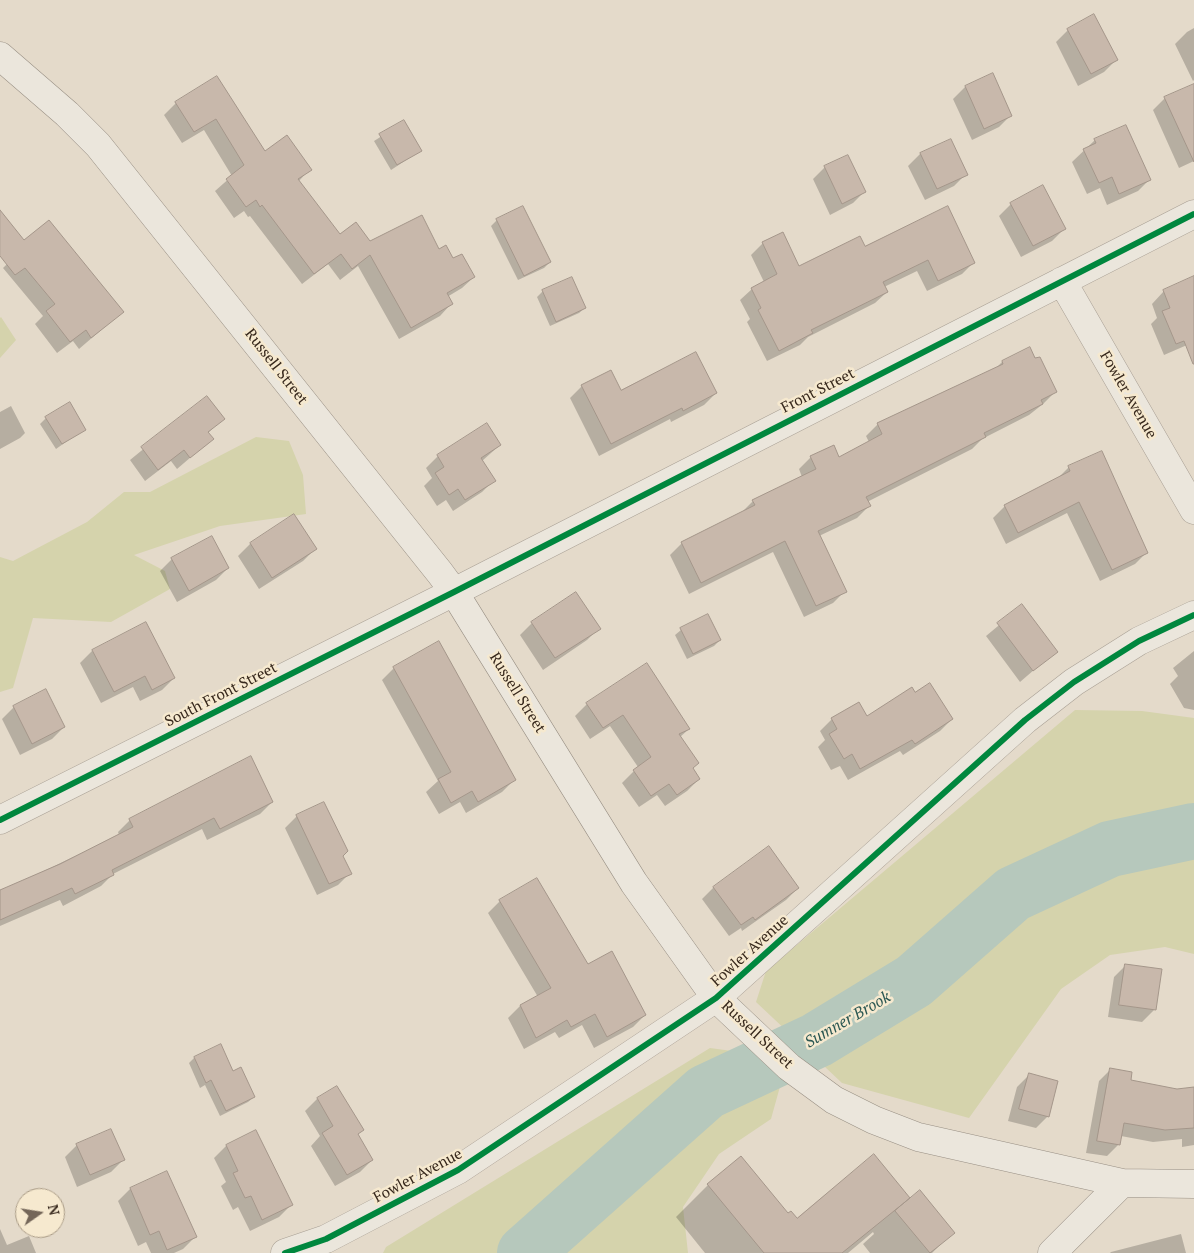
<!DOCTYPE html>
<style>
body{margin:0}
#map{position:relative;width:1194px;height:1253px;overflow:hidden;background:#e4daca;font-family:"PT Serif",serif}
canvas{display:block}
.north{position:absolute;left:15px;top:1188px;width:50px;height:50px;box-sizing:border-box;background:#f6e9cf;border:1px solid #aa9c87;border-radius:50%;rotate:77deg;font-size:14px;font-weight:700;line-height:20px;text-align:center;color:#37281c}
.north::after{content:'';display:block;margin:auto;width:18px;height:22px;background:#746659;clip-path:polygon(50% 0,100% 100%,50% 72%,0 100%)}
</style>
<div id="map">
<canvas width="1194" height="1253"></canvas>
<div class="north">N</div>
</div>
<script>
const ctx = document.querySelector('canvas').getContext('2d');
ctx.lineJoin = 'round';
function fill(path, color) { ctx.fillStyle = color; ctx.fill(path, 'evenodd'); }
function strokePath(path, color, width, dash) { ctx.strokeStyle = color; ctx.lineWidth = width; ctx.lineCap = dash ? 'butt' : 'round'; ctx.setLineDash(dash || []); ctx.stroke(path); }
function write(font, color, halo, rows, align = 'center') {
  ctx.font = font + ' "PT Serif",serif'; ctx.lineWidth = 5; ctx.setLineDash([]); ctx.textBaseline = 'middle'; ctx.strokeStyle = halo; ctx.fillStyle = color; for (const [text, x, y, turn = 0] of rows) {
    ctx.save(); ctx.translate(x, y); ctx.rotate((+turn || 0) * Math.PI / 180); ctx.textAlign = isNaN(turn) ? turn : align; if (halo) ctx.strokeText(text, 0, 0); ctx.fillText(text, 0, 0); ctx.restore();
  }
}
fill(new Path2D(`
 M1 317 16 340 0 358V318Z
 M256 437 289 441 303 475 306 514 220 526 134 555 165 571 170 589 111 622 33 618 13 688 0 692V557L13 561 87 522 124 492H150Z
 M1075 710 1142 711 1194 718V954L1165 947 1110 955 1061 989 969 1118 842 1083 756 1002 766 971Z
 M710 1048 732 1051 781 1083 771 1119 719 1154 683 1207 688 1253H383L386 1247Z`), '#d5d3ac');
fill(new Path2D(`
 M1194 28V80L1193 81 1175 44 1187 32Z
 M1068 30 1116 60 1104 72 1078 86 1056 42Z
 M992 75 1011 115 999 127 972 140 953 99 965 87Z
 M216 77 265 152 310 169 298 182 340 236 370 243 439 250 474 277 462 288 447 297 451 304 440 316 399 339 358 266 340 280 328 264 302 284 250 216 248 217 244 211 234 218 215 191 232 176 204 130 182 143 164 115 176 103Z
 M1194 85V161L1179 168 1153 110 1165 98Z
 M404 122 420 151 391 170 374 141Z
 M950 140 966 174 954 186 925 200 908 166 920 154Z
 M1095 140 1150 179 1138 191 1107 205 1100 188 1087 194 1072 162Z
 M825 167 865 191 853 203 830 215 813 179Z
 M1011 204 1064 229 1052 241 1021 257 999 216Z
 M497 220 550 262 544 268 518 280 491 226Z
 M763 243 799 268 864 248 973 263 962 274 927 291 917 271 884 287 887 292 875 303 808 337 800 345 767 361 747 322 750 319 740 300 752 289 764 282 751 255Z
 M15 256 122 312 79 349 73 341 57 353 35 324 43 316 3 268Z
 M572 278 585 308 579 313 550 326 537 297 542 292Z
 M1193 278 1194 342 1164 355 1151 324 1157 318 1152 304 1164 291Z
 M1030 349 1055 392 1043 404 1029 415 982 439 972 449 867 502 869 506 857 518 819 536 845 591 833 603 804 617 773 552 689 594 670 555 682 543 741 513 753 501 802 477 799 469 811 457 839 458 869 442 866 436 878 424 995 369 1002 362Z
 M611 372 621 391 716 393 704 405 671 422 670 419 599 456 570 398 582 386Z
 M207 397 223 418 208 433 212 439 177 469 171 461 145 481 130 460Z
 M11 406 25 433 20 438 0 449V412Z
 M46 418 84 429 56 449 40 424Z
 M500 445 482 461 494 480 482 492 453 511 446 500 437 506 424 486 432 478 426 468 438 456Z
 M1069 467 1147 552 1135 564 1100 581 1067 513 1006 544 993 518 1005 506 1057 479Z
 M294 516 315 549 303 561 259 589 238 556 250 544Z
 M172 559 228 568 216 580 177 602 160 571Z
 M1022 606 1056 651 1020 682 986 636Z
 M532 623 599 628 587 640 543 670 520 635Z
 M681 630 720 640 714 646 687 659 675 635Z
 M92 651 174 678 162 690 140 701 133 687 101 703 80 663Z
 M1194 651V710L1184 708 1170 684 1178 676 1173 668Z
 M394 668 514 780 502 792 466 813 460 802 439 814 426 792 438 781 382 680Z
 M915 694 952 719 940 731 903 755 900 751 848 780 840 766 831 770 818 747 825 740 820 731 832 719 867 718Z
 M587 704 689 729 680 737 692 769 699 779 687 791 665 806 657 795 639 807 622 783 638 767 610 726 590 739 575 716Z
 M14 707 64 727 52 739 20 755 2 719Z
 M272 802 260 814 207 840 202 829 113 874 101 886 63 906 60 900 0 926V892L119 835 118 832 130 820Z
 M297 816 342 856 350 873 338 885 317 895 285 828Z
 M714 887 798 888 786 900 742 931 741 928 729 936 702 899Z
 M500 901 587 966 645 1015 633 1027 594 1048 582 1025 559 1038 555 1032 524 1049 508 1018 520 1006 538 997 488 913Z
 M1126 965 1154 1010 1142 1022 1108 1017 1114 977Z
 M194 1058 233 1072 254 1097 248 1102 220 1116 205 1085 200 1088 189 1063Z
 M1111 1069 1130 1081 1177 1090 1194 1088V1145L1182 1147V1139L1153 1142 1121 1136 1119 1144 1107 1156 1086 1153 1099 1081Z
 M1029 1075 1048 1116 1036 1128 1008 1121 1017 1087Z
 M337 1088 362 1130 357 1135 372 1160 360 1172 335 1186 311 1146 320 1136 305 1111 317 1099Z
 M255 1132 291 1205 279 1217 250 1231 238 1207 233 1210 221 1186 226 1182 214 1158 226 1146Z
 M77 1145 123 1160 111 1172 77 1187 65 1157Z
 M166 1173 195 1237 183 1249 174 1253H151L146 1242 138 1246 118 1201 130 1189Z
 M708 1185 796 1220 898 1207 953 1232 932 1253H870L863 1244 874 1234 873 1232 848 1253H705L676 1217Z
 M0 1229 7 1245 29 1236 36 1253H0Z
 M1181 1234 1186 1253H1110L1111 1252Z`), '#0003');
strokePath(new Path2D(`
 M525 1253 706 1092 817 1040 914 981 1013 894 1110 849 1194 831`), '#b6c8bc', 56);
const building = new Path2D(`
 M1094 14 1118 60 1091 74 1067 29Z
 M993 73 1012 116 984 129 965 86Z
 M217 76 265 151 287 135 312 170 298 179 340 234 356 222 370 241 422 215 439 249 446 245 453 258 462 254 475 277 447 293 453 304 411 328 370 255 352 269 341 254 314 274 262 205 260 207 256 200 246 207 226 179 244 165 216 119 194 132 175 102Z
 M1194 84V162L1164 97Z
 M404 120 422 151 397 165 379 134Z
 M1126 125 1151 180 1119 194 1112 177 1099 183 1083 149 1096 143 1094 139Z
 M951 139 968 175 937 189 920 153Z
 M848 155 866 192 842 204 824 166Z
 M1043 185 1066 229 1033 246 1010 203Z
 M523 206 551 262 524 276 496 219Z
 M948 206 975 263 938 281 928 260 883 282 888 292 811 330 813 333 779 351 758 310 761 308 751 288 777 274 762 242 783 232 799 266 860 236 865 246Z
 M0 210 24 240 49 220 124 312 91 338 86 330 70 342 46 311 55 304 25 268 15 275 0 256Z
 M1194 276V364H1193L1184 341 1176 344 1162 311 1170 308 1163 290Z
 M572 277 586 308 556 322 542 290Z
 M1030 347 1035 358 1040 357 1057 392 1041 400 1043 404 984 433 986 437 866 497 871 506 818 531 847 592 816 606 785 541 701 583 681 542 755 505 752 500 816 469 810 456 834 445 839 457 882 434 877 423 1003 364 1002 361Z
 M696 352 717 393 683 411 682 408 611 444 581 385 611 370 621 390Z
 M207 396 225 419 208 432 214 439 190 458 184 450 158 470 141 447Z
 M70 402 86 430 62 444 45 417Z
 M487 423 501 445 481 458 496 481 465 500 458 489 449 495 435 473 444 467 437 455Z
 M1102 451 1148 553 1112 570 1079 502 1018 533 1004 505 1070 471 1068 466Z
 M294 514 317 549 272 578 250 543Z
 M212 536 229 568 189 591 171 558Z
 M576 592 601 629 555 658 531 622Z
 M1022 604 1058 652 1033 671 997 623Z
 M708 614 721 640 693 654 680 628Z
 M146 622 175 678 152 690 145 676 114 692 92 650Z
 M439 641 516 780 478 802 472 791 451 803 438 779 451 772 393 667Z
 M647 663 690 729 679 734 699 763 693 768 700 779 677 795 669 784 651 796 633 770 651 757 623 715 603 728 586 703Z
 M930 683 953 719 915 744 912 740 860 769 852 754 844 759 829 734 837 729 831 718 859 702 867 716 912 687 915 692Z
 M46 689 65 727 32 744 13 706Z
 M251 756 273 802 220 829 214 818 112 870 114 875 75 894 72 888 0 920V890L60 864 133 827 129 819Z
 M324 802 348 851 343 856 352 874 329 884 296 815Z
 M769 846 799 888 755 920 753 917 741 925 713 887Z
 M537 878 588 964 612 951 646 1015 607 1037 595 1014 571 1027 567 1020 536 1038 520 1005 551 988 499 900Z
 M1125 964 1162 969 1156 1010 1119 1005Z
 M221 1044 233 1071 241 1067 255 1097 226 1111 211 1080 206 1083 194 1057Z
 M1110 1068 1132 1072 1131 1080 1177 1089 1194 1087V1128L1165 1130 1124 1123 1120 1145 1097 1141Z
 M1029 1073 1058 1081 1049 1117 1019 1109Z
 M337 1086 364 1130 358 1134 373 1160 347 1175 322 1133 333 1126 317 1098Z
 M111 1129 125 1160 90 1175 76 1144Z
 M256 1130 293 1205 262 1220 251 1196 245 1198 233 1173 238 1171 226 1145Z
 M874 1154 910 1198 842 1253H764L707 1184 741 1156 788 1213 791 1211 797 1218Z
 M167 1171 197 1237 167 1250 159 1231 150 1235 130 1188Z
 M920 1190 955 1233 930 1253 895 1211Z`);
fill(building, '#c8b8ab');
strokePath(building, '#a4968a', 1);
const minor = new Path2D(`
 M1062 281 1194 510
 M0 820 454 592 1194 214
 M285 1253 326 1239 458 1170 716 998 1025 720 1074 682 1139 641 1194 615`);
const secondary = new Path2D(`
 M0 56 67 114 98 145 440 573 454 592 634 883 716 998 789 1067 834 1100 874 1120 918 1137 1122 1183 1194 1184
 M1052 1253 1122 1183`);
strokePath(minor, '#a89f94', 29);
strokePath(secondary, '#988f84', 29);
strokePath(minor, '#ebe6dc', 28);
strokePath(secondary, '#ebe6dc', 28);
strokePath(new Path2D(`
 M0 820 454 592 1194 214
 M285 1253 326 1239 458 1170 716 998 1025 720 1074 682 1139 641 1194 615`), '#00873e', 6);
write('15px', '#37281c', '#f6e9cf', [
 ["Russell Street",276,367,52],
 ["Front Street",818,391,-27],
 ["Fowler Avenue",1128,395,60],
 ["Russell Street",517,693,58],
 ["South Front Street",221,695,-27],
 ["Fowler Avenue",750,951,-42],
 ["Russell Street",757,1035,43],
 ["Fowler Avenue",418,1176,-28]
]);
write('italic 16px', '#2b5752', '#f6e9cf', [
 ["Sumner Brook",848,1020,-30]
]);
</script>
